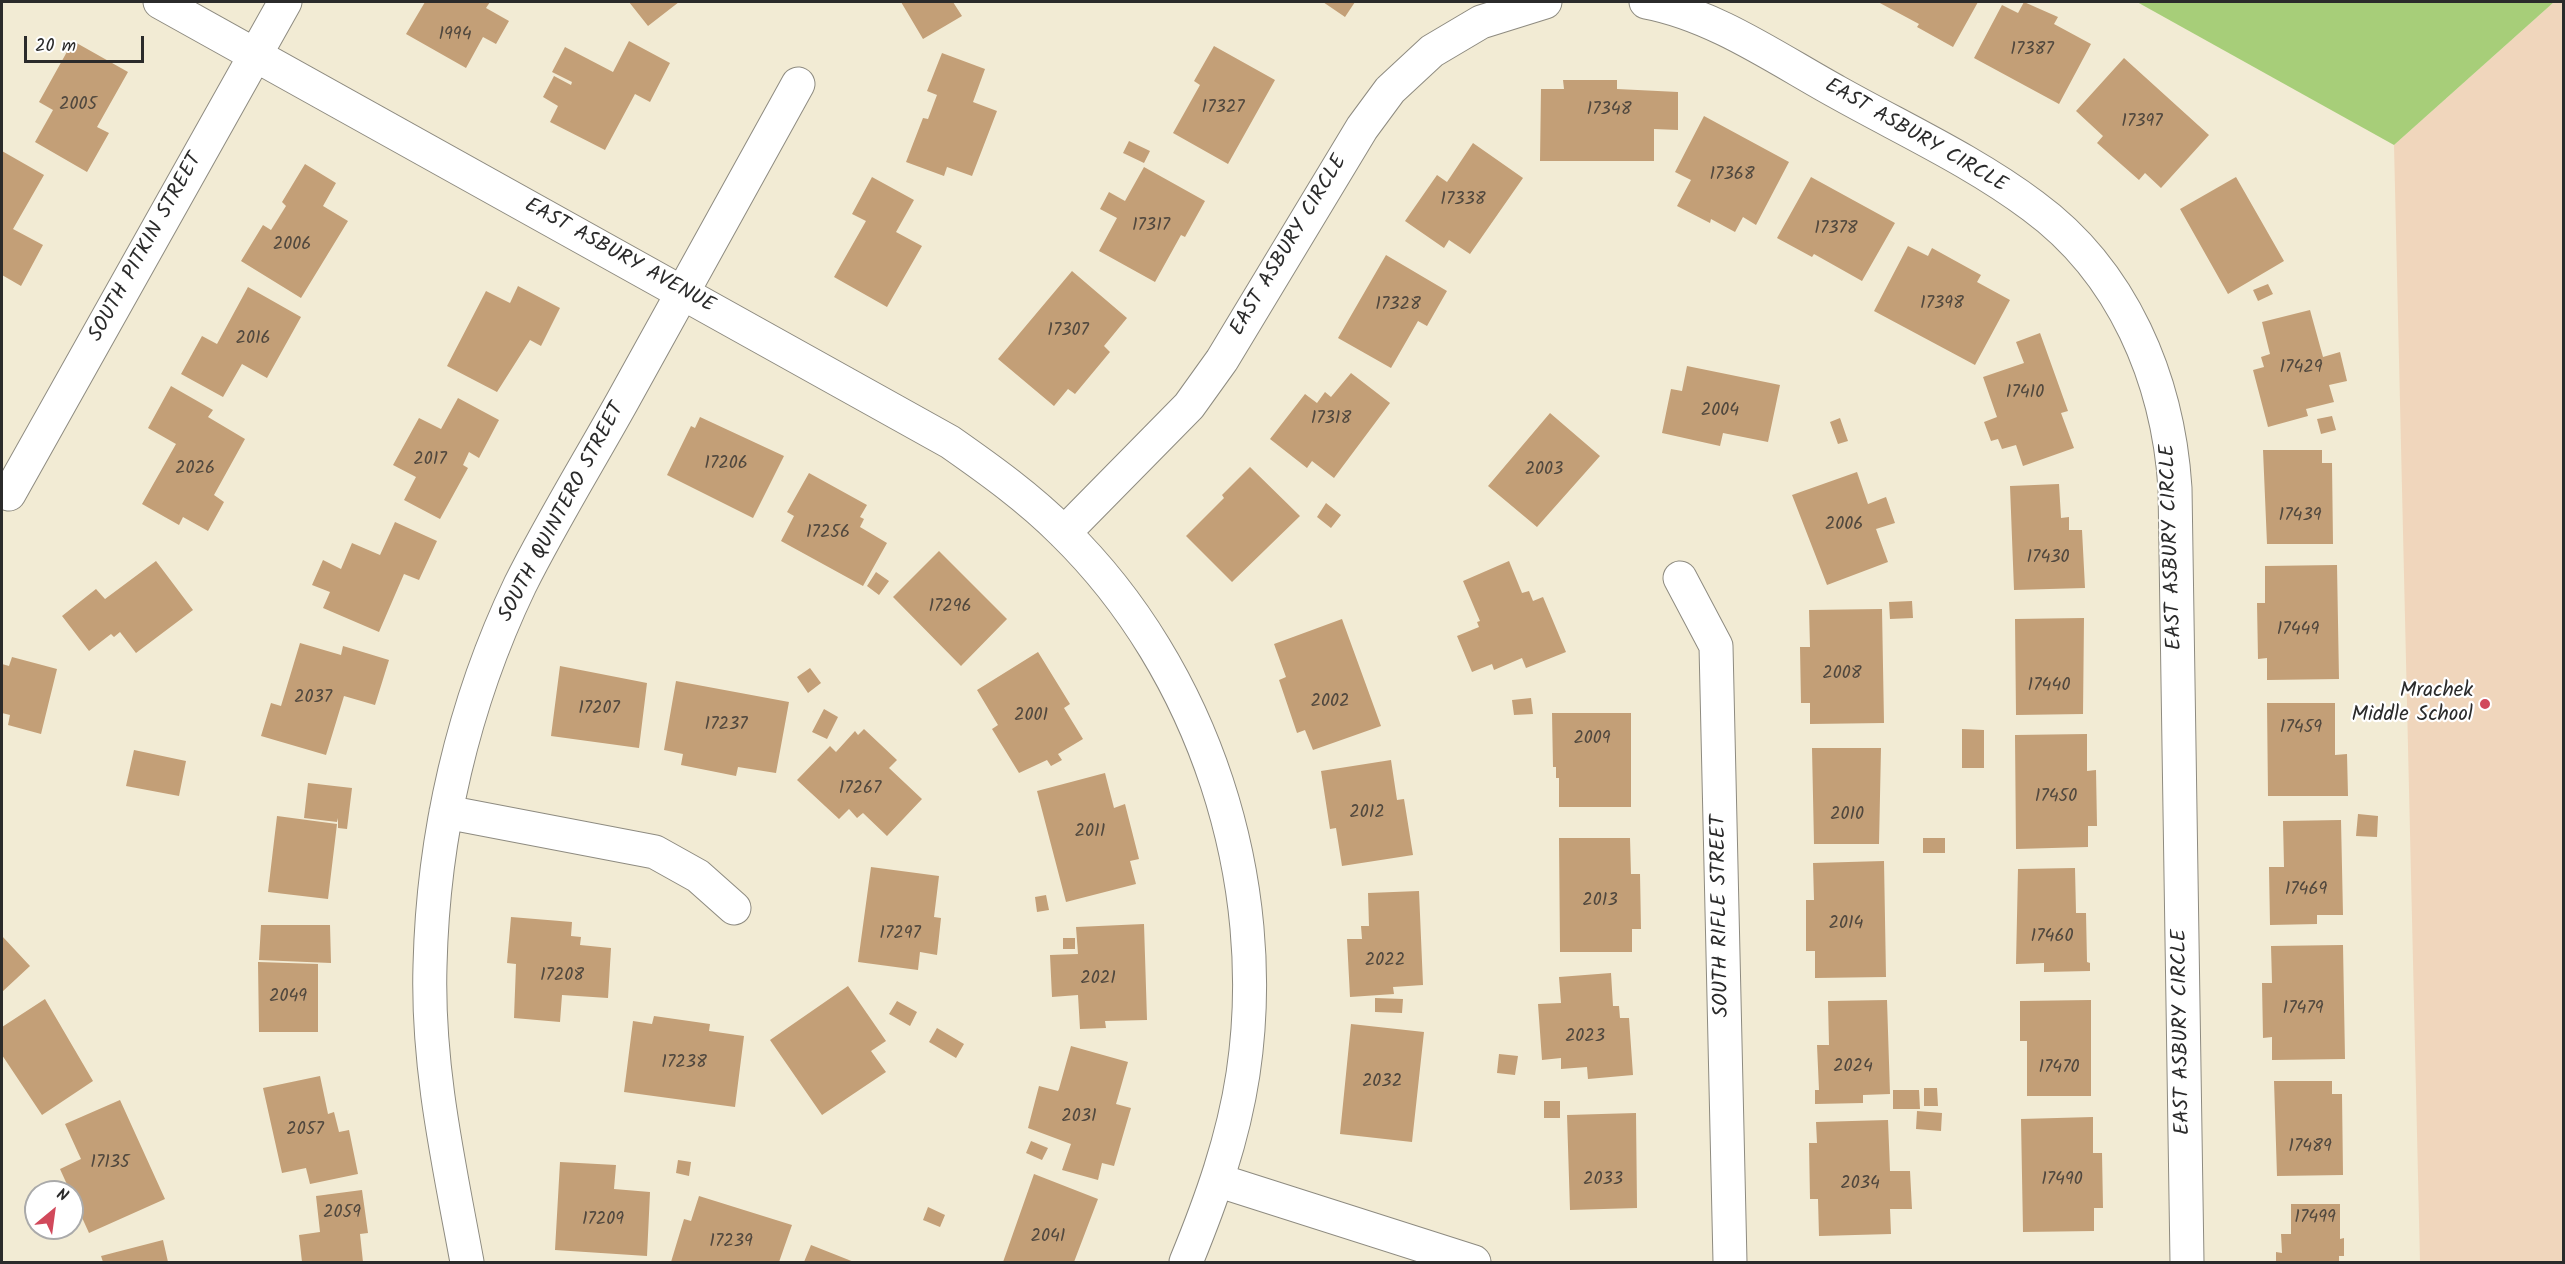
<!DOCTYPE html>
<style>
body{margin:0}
#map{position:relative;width:2565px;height:1264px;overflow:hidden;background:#f2ebd4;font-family:Kalam,sans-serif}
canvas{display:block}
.frame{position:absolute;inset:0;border:3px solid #2b2b2b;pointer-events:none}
.north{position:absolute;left:24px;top:1180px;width:60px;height:60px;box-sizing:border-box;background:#fff;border:2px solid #aaa;border-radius:50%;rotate:29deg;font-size:16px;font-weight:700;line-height:24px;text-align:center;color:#2b2b2b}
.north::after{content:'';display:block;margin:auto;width:21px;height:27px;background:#d1495b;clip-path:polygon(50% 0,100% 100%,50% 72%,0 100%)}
.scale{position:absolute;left:24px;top:36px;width:120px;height:27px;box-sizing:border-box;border:3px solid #2b2b2b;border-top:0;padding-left:8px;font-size:18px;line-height:21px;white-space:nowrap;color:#2b2b2b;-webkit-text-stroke:4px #fff;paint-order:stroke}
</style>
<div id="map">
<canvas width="2565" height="1264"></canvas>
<div class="frame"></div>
<div class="north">N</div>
<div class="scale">20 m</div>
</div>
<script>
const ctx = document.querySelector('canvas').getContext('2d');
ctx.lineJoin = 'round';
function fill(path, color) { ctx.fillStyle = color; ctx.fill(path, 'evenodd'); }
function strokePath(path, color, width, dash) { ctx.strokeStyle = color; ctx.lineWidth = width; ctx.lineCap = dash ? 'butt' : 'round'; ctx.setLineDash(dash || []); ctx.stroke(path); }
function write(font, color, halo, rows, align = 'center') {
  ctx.font = font + ' Kalam,sans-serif'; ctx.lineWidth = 4.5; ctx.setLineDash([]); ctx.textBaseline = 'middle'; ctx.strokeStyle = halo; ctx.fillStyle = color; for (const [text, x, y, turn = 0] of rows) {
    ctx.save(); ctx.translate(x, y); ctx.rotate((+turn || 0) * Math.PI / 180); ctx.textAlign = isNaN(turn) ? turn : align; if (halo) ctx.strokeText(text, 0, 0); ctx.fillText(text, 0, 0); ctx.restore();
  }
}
fill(new Path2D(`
 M2554 2H2563V1262H2420L2394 145Z`), '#f0d6bc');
fill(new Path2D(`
 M2137 2H2554L2394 145Z`), '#a7ce79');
fill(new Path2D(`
 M425 2H490L486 8 509 21 496 44 483 37 466 68 406 34Z
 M629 2H679L648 26Z
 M901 2H953L962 16 923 39Z
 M1323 2H1355L1345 17Z
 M1878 2H1978L1953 47 1917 27 1919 24Z
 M2024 2 2058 17 2054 24 2091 44 2059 104 1974 58 2002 5 2018 13Z
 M73 41 128 72 97 127 109 133 87 172 35 142 53 110 39 102Z
 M629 41 670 63 650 102 635 94 605 150 550 122 558 106 543 97 554 76 571 85 572 82 552 72 565 47 613 72Z
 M1214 46 1275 80 1228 164 1173 133 1200 85 1194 81Z
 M942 53 985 69 973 102 997 111 972 176 947 167 944 176 906 162 923 118 928 119 937 95 927 91Z
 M2124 58 2209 135 2161 188 2145 173 2139 180 2097 143 2103 136 2076 111Z
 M1563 80H1617V89L1678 92V130L1654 129V161H1540L1541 89H1564Z
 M1704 116 1789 162 1756 225 1743 217 1735 232 1711 219 1710 223 1677 206 1691 180 1675 172Z
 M1129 141 1150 151 1144 163 1123 153Z
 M1473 143 1523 178 1470 254 1449 240 1444 248 1405 221 1437 175 1447 182Z
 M2 151 44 175 13 229 43 245 21 286 2 275Z
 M305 164 336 183 323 206 348 221 301 298 241 261 263 225 271 230 286 206 282 202Z
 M1144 167 1205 201 1185 237 1181 235 1155 282 1099 251 1117 218 1100 209 1109 192 1125 201Z
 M872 177 914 200 896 232 922 246 887 307 834 277 866 221 852 214Z
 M1811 177 1895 223 1862 281 1814 254 1812 257 1777 238Z
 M2236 177 2284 261 2228 294 2180 209Z
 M1908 246 1928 256 1932 248 1981 275 1977 282 2010 300 1975 365 1874 311Z
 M1386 255 1447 291 1427 326 1418 321 1391 368 1338 338Z
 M1072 271 1127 318 1104 346 1110 352 1075 394 1068 389 1054 406 998 359Z
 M2268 284 2273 294 2258 301 2253 290Z
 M518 286 560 308 541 346 530 340 497 392 447 366 486 291 510 303Z
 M248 287 301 317 267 378 242 364 223 397 181 374 202 336 217 344Z
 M2310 310 2323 357 2340 352 2347 381 2329 385 2334 402 2306 409 2308 416 2268 427 2253 370 2264 367 2261 357 2270 354 2262 322Z
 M2040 333 2068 411 2061 413 2074 448 2023 466 2016 445 2002 449 1998 439 1991 441 1984 422 1997 417 1983 377 2024 363 2016 342Z
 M1687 366 1780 385 1768 442 1723 433 1720 446 1662 433 1671 389 1682 391Z
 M1351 373 1390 403 1334 478 1312 461 1307 468 1270 439 1305 394 1317 403 1325 392 1331 397Z
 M171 386 213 410 208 417 245 439 214 495 224 502 208 531 183 517 179 525 142 504 176 444 148 428Z
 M458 398 499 420 479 458 469 452 463 465 468 468 440 519 404 500 416 477 393 465 419 418 441 429Z
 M1550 413 1600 456 1537 527 1488 486Z
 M2332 416 2336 430 2321 434 2317 419Z
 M700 417 784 456 753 518 667 475 691 426 695 428Z
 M1840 418 1848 441 1838 444 1830 422Z
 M2263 450H2322V463H2332L2333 544H2267Z
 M1250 467 1300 516 1232 582 1186 536 1224 498 1222 495Z
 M1857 472 1868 504 1886 497 1895 523 1876 529 1888 562 1827 585 1792 495Z
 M809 473 867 505 860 517 864 519 860 527 887 543 863 586 781 541 794 516 787 512Z
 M2059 484 2061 518 2069 517V530H2082L2085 588 2014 590 2010 486Z
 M1326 503 1341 515 1331 528 1317 517Z
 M395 522 437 541 419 580 404 574 379 632 323 608 330 592 312 585 323 560 341 569 352 543 380 555Z
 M939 551 1007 619 961 666 893 597Z
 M156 561 193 610 136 653 120 632 114 637 111 634 89 651 62 616 96 589 105 599Z
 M1509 561 1522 593 1529 591 1533 601 1543 597 1566 652 1526 668 1522 658 1494 670 1492 664 1472 672 1457 636 1479 627 1477 622 1480 621 1463 581Z
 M2337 565 2339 679 2267 680V658L2258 659 2257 603H2265V566Z
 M876 572 889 581 879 595 867 586Z
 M1912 601 1913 618 1890 619 1889 602Z
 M1882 609 1884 723 1810 724V703H1801L1800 647H1810L1809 610Z
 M2084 618 2083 714 2016 715 2015 619Z
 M1342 619 1381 726 1313 750 1305 730 1297 733 1279 680 1286 677 1274 644Z
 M300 643 341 655 343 646 389 660 375 705 344 696 326 755 261 736 271 703 281 706Z
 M1038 652 1070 704 1064 708 1083 739 1058 754 1062 760 1051 766 1047 760 1019 773 992 729 998 725 977 690Z
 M12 657 57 669 41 734 8 725 10 715 2 713V664L9 666Z
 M560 666 647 683 639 748 551 736Z
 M810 668 821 683 808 693 797 677Z
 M676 681 789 702 776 773 738 767 736 776 681 765 683 754 664 750Z
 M1531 698 1533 714 1514 715 1512 700Z
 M2267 703H2335V755L2347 754 2348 796H2268Z
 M824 709 838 717 827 739 812 732Z
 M1552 713H1631V807H1559V778H1556V767H1553Z
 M864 729 897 760 889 768 922 799 887 836 863 813 857 818 849 809 839 819 797 780 830 746 836 752 855 731 858 735Z
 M1962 729 1984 730V768H1962Z
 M2087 734V771L2096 770 2097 826H2088V847L2016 849 2015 735Z
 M1812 748H1881L1879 844H1814Z
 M134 750 186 761 179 796 126 786Z
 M1391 760 1397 800 1404 799 1413 855 1342 866 1336 828 1330 829 1321 771Z
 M1105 773 1114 808 1125 804 1139 859 1130 861 1136 884 1066 902 1037 791Z
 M308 783 352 788 347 829 338 828V818L337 822 304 818Z
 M2358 814 2378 816 2377 837 2356 836Z
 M277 816 337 824 328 899 268 892Z
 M2341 820 2343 915H2317V924L2270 925 2269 867H2284L2283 821Z
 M1559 838H1630L1631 874H1640L1641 929H1632V952H1560Z
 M1923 838H1945V853H1923Z
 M1884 861 1886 977 1815 978V951H1806V900H1814L1813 863Z
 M871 867 939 876 934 917 941 918 937 955 920 952 918 970 858 962Z
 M2075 868 2076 913H2086L2087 962 2090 963V971L2044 972V963L2016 964 2018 869Z
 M1419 891 1423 985 1393 987 1394 994 1350 997 1347 939H1362L1361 926H1369L1368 893Z
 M1046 895 1049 910 1037 912 1035 897Z
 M511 917 572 922 571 936 581 937 580 945 611 948 608 998 562 995 560 1022 514 1018 516 964 507 963Z
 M1144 924 1147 1020 1105 1021 1106 1028 1080 1029 1078 995 1052 997 1050 955 1078 954 1076 927Z
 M261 925H330L331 963 259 960Z
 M2 936 30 966 2 992Z
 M1063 938H1075V949H1063Z
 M2343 945 2345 1059 2272 1060V1037L2263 1038 2262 983H2272L2271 946Z
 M258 962 318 964V1032H259Z
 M1611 973 1613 1006H1619L1620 1018H1629L1633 1075 1588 1079 1587 1067 1561 1069V1058L1542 1060 1538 1004 1561 1003 1559 977Z
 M848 986 886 1041 871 1051 886 1072 822 1115 770 1040Z
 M1375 998 1403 999 1402 1013 1375 1012Z
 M45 999 93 1081 42 1115 2 1055V1027Z
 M1887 1000 1890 1094 1863 1095V1103L1815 1104V1090H1819L1817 1045H1829L1828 1001Z
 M2091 1000V1096H2027V1041H2020V1001Z
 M897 1001 917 1012 910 1026 889 1014Z
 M654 1016 710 1024 709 1031 744 1036 735 1107 624 1092 633 1021 652 1024Z
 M1351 1024 1424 1032 1412 1142 1340 1134Z
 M937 1028 964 1044 956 1058 929 1042Z
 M1071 1046 1128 1062 1116 1104 1131 1108 1114 1166 1102 1163 1098 1180 1062 1170 1071 1144 1028 1128 1039 1086 1058 1091 1059 1089Z
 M1499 1054 1518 1056 1515 1075 1497 1073Z
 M320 1076 328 1114 334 1112 339 1132 349 1130 358 1174 310 1184 306 1168 282 1173 263 1088Z
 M2274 1081H2332V1094H2342L2343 1175 2277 1176Z
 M1924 1088H1937L1938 1106H1924Z
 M1893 1090H1919L1920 1109H1893Z
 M120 1100 165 1199 89 1233 60 1169 81 1159 65 1124Z
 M1544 1101H1560V1118H1544Z
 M1917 1111 1942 1113 1941 1131 1916 1129Z
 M1636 1113 1637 1208 1570 1210 1567 1115Z
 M2093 1117V1153H2102L2103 1208H2094V1231L2023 1232 2021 1119Z
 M1888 1120 1890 1171H1910L1912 1209H1890L1891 1234 1819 1236 1818 1199H1810L1809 1143H1817L1816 1122Z
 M1031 1141 1048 1148 1042 1160 1026 1153Z
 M678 1160 691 1162 689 1176 676 1173Z
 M560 1162 616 1165 614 1189 650 1192 647 1256 555 1250Z
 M1034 1174 1098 1199 1074 1262H1003Z
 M362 1190 368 1233 360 1234 363 1262H302L299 1235 320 1232 316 1196Z
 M699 1196 792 1225 779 1262H671L684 1219 691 1221Z
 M2291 1204H2340V1239L2344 1238V1256H2339V1262H2276V1252L2282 1253 2281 1234H2291Z
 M928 1207 945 1215 940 1227 923 1220Z
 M163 1240 168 1262H103L101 1256Z
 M811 1245 854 1262H804Z`), '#c39f77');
const minor = new Path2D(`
 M160 2 950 442C990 470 1029 498 1063 532 1204 670 1272 881 1243 1074 1233 1140 1211 1201 1186 1262
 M1646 2C1715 15 1777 59 1837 92 1903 129 1973 161 2033 206 2123 272 2168 379 2175 488L2187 1262
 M9 494 285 2
 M1064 533 1189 406 1222 360 1362 128 1390 90 1432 51 1481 22 1545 2
 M1680 578 1716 646 1730 1262
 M446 812 655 852 698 876 734 908
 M1217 1180 1474 1262
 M467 1262C449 1164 427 1067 430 966 433 835 463 704 520 585 551 523 588 463 622 402 680 296 739 190 798 84`);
strokePath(minor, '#8e8b80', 35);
strokePath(minor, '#fff', 33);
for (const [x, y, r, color] of [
 [2485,704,6,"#d1495b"]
]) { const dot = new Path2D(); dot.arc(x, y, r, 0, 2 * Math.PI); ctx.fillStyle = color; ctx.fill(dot); strokePath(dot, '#fff', 2); }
write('18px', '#51483e', null, [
 ["1994",455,36],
 ["17387",2032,51],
 ["2005",78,106],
 ["17327",1223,109],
 ["17348",1609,111],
 ["17397",2142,123],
 ["17368",1732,176],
 ["17338",1463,201],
 ["17317",1151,227],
 ["17378",1836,230],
 ["2006",292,246],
 ["17398",1942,305],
 ["17328",1398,306],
 ["17307",1068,332],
 ["2016",253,340],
 ["17429",2301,369],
 ["17410",2025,394],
 ["2004",1720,412],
 ["17318",1331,420],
 ["2017",430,461],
 ["17206",726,465],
 ["2026",195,470],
 ["2003",1544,471],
 ["17439",2300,517],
 ["2006",1844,526],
 ["17256",828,534],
 ["17430",2048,559],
 ["17296",950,608],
 ["17449",2298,631],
 ["2008",1842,675],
 ["17440",2049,687],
 ["2037",313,699],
 ["2002",1330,703],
 ["17207",599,710],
 ["2001",1031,717],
 ["17237",726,726],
 ["17459",2301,729],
 ["2009",1592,740],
 ["17267",860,790],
 ["17450",2056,798],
 ["2012",1367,814],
 ["2010",1847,816],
 ["2011",1090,833],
 ["17469",2306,891],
 ["2013",1600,902],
 ["2014",1846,925],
 ["17297",900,935],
 ["17460",2052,938],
 ["2022",1385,962],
 ["17208",562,977],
 ["2021",1098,980],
 ["2049",288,998],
 ["17479",2303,1010],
 ["2023",1585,1038],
 ["17238",684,1064],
 ["2024",1853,1068],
 ["17470",2059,1069],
 ["2032",1382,1083],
 ["2031",1079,1118],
 ["2057",305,1131],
 ["17489",2310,1148],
 ["17135",110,1164],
 ["2033",1603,1181],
 ["17490",2062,1181],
 ["2034",1860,1185],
 ["2059",342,1214],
 ["17499",2315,1219],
 ["17209",603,1221],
 ["2041",1048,1238],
 ["17239",731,1243]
]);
write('21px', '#2b2b2b', '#fff', [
 ["EAST ASBURY CIRCLE",1915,137,30],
 ["EAST ASBURY CIRCLE",1290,246,-59],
 ["SOUTH PITKIN STREET",147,248,-61],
 ["EAST ASBURY AVENUE",619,257,29],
 ["SOUTH QUINTERO STREET",563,513,-62],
 ["EAST ASBURY CIRCLE",2173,547,-92],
 ["SOUTH RIFLE STREET",1722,916,-91],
 ["EAST ASBURY CIRCLE",2183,1032,-91]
]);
write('21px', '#2b2b2b', '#fff', [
 ["Mrachek",2473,692],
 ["Middle School",2473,716]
], 'right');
</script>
